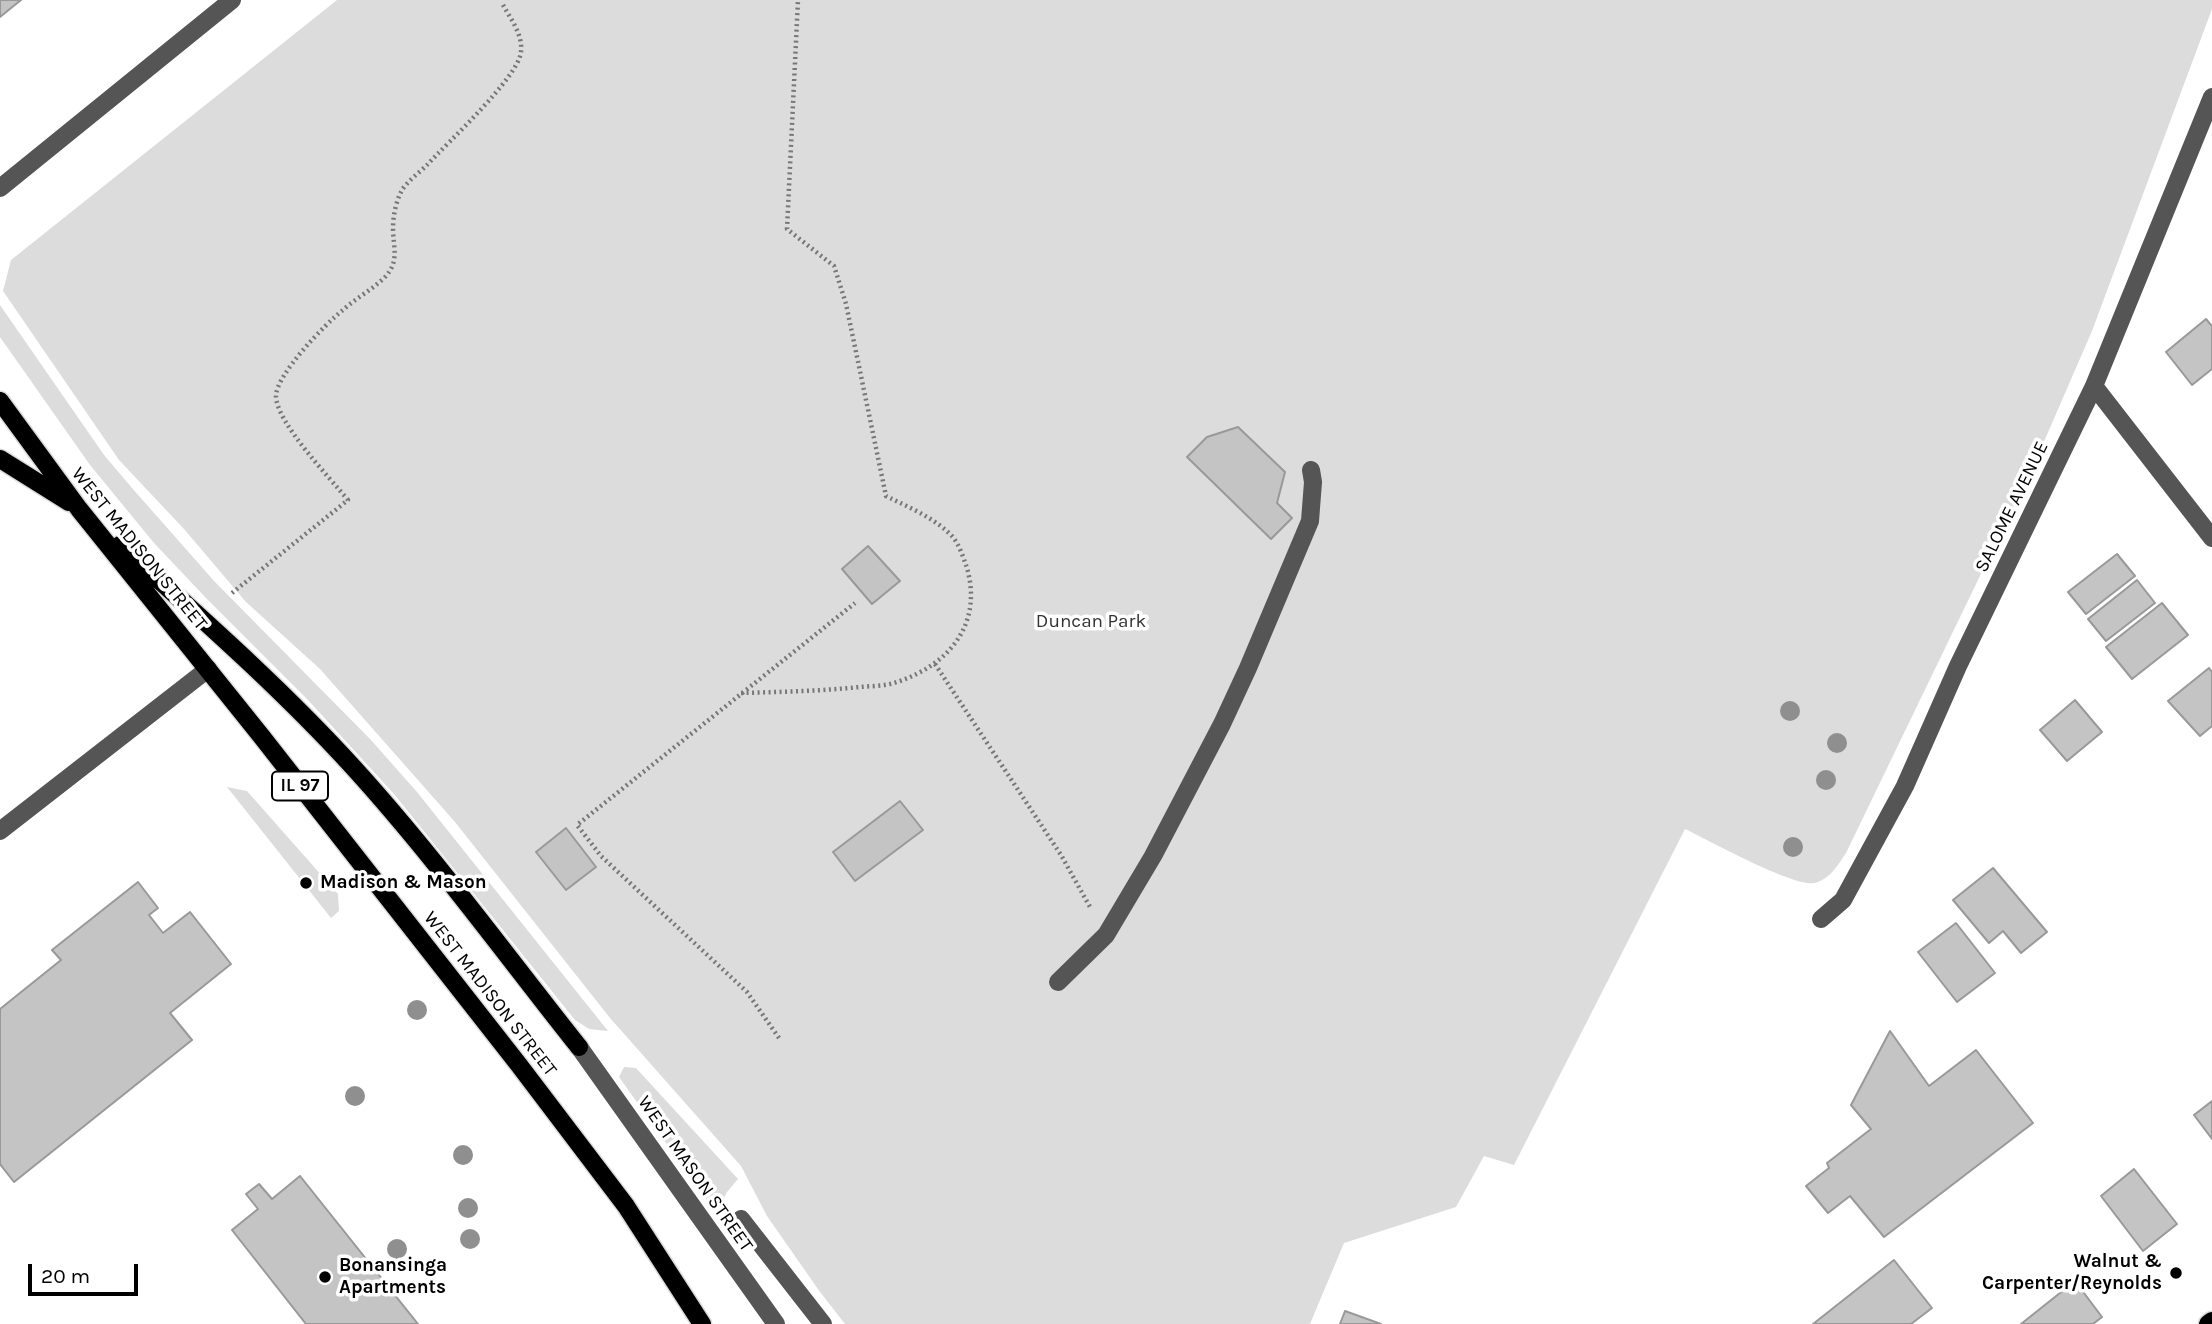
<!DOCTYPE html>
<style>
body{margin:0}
#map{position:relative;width:2212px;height:1324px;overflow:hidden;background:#fff;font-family:Karla,sans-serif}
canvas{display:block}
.scale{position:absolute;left:28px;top:1264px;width:110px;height:32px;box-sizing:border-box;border:4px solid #000;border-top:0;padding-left:9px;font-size:21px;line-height:24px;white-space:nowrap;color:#000;-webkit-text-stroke:5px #fff;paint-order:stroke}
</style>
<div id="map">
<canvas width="2212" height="1324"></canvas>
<div class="scale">20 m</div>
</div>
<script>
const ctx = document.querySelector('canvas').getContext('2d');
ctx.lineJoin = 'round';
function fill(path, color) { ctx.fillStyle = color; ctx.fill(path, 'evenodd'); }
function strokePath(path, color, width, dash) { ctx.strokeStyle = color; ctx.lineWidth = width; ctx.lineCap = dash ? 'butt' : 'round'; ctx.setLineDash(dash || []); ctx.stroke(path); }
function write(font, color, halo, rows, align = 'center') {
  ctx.font = font + ' Karla,sans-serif'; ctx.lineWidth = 7; ctx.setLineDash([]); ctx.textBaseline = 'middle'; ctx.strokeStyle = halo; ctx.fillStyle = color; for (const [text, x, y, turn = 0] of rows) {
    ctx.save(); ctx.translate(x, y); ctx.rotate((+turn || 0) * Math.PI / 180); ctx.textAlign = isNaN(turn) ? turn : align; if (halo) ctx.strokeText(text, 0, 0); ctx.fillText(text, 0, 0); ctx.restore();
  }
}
fill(new Path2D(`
 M337 0H2212V9L2092 331 2036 460 1846 853C1838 865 1830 879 1815 883 1795 888 1708 840 1685 829L1514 1165 1484 1156 1456 1207 1344 1243 1310 1324H845L820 1292 767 1216 741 1166 610 1018 455 822 320 669 246 602 184 529 119 460 3 291 11 260Z
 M0 305 104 455 132 488 215 582 371 740 417 792 608 1031 589 1029 575 1020 394 794 308 700 206 598 154 543 90 465 0 337Z
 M227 787 247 791 338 894 339 911 331 918Z
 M624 1067 636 1068 738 1179 727 1192 716 1213 619 1077Z`), '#dcdcdc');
const building = new Path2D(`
 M0 0H21L0 17Z
 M2206 319 2212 326V369L2192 385 2166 352Z
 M1238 427 1285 472 1277 503 1292 518 1271 539 1187 457 1207 437Z
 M868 546 900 581 872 604 842 569Z
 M2117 554 2135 576 2086 614 2068 592Z
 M2137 580 2155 603 2106 641 2088 619Z
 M2162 603 2188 635 2132 679 2106 647Z
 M2209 668 2212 672V726L2200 736 2168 701Z
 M2075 700 2102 732 2067 761 2040 730Z
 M900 801 923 830 855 881 833 852Z
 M566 828 596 867 566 890 536 852Z
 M1993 868 2047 932 2021 953 2003 931 1989 943 1953 900Z
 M138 882 158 908 149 915 163 933 190 912 231 964 170 1013 192 1040 14 1182 0 1164V1009L61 960 52 950Z
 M1956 923 1995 973 1957 1002 1918 952Z
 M1890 1031 1929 1086 1976 1050 2033 1123 1884 1237 1850 1196 1828 1213 1806 1186 1829 1168 1827 1163 1871 1129 1851 1105Z
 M2212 1101V1139L2194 1115Z
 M2134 1169 2177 1224 2143 1251 2101 1196Z
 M300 1176 418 1324H306L232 1230 258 1209 246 1194 259 1184 272 1199Z
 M1894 1260 1932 1308 1911 1324H1813Z
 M2075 1281 2102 1317 2093 1324H2021Z
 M1345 1311 1381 1324H1340Z`);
fill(building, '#c4c4c4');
strokePath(building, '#999', 2);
const major = new Path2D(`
 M0 401 79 509 262 737 519 1065 626 1206 702 1324
 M0 459 69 502
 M120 545C200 617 281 688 353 767 434 856 505 954 579 1047
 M2208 1324 2212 1321`);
strokePath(major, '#dbdbdb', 21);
strokePath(new Path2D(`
 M232 593 348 500C330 478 276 422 276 396 276 375 325 324 343 310 356 298 372 290 385 277 400 261 393 247 393 228 393 216 396 202 401 192 406 182 419 173 427 165 447 143 518 78 521 52 523 34 510 18 502 3
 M935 664 1061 855 1090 907
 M741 693C781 692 820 691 860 687 872 686 886 686 897 682 949 665 983 624 967 568 963 557 959 543 951 535 933 517 908 507 886 496L846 304 834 266 787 229 798 0
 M779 1038 747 992 601 856 577 825 855 603`), '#777', 4.5, [2, 3.5]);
strokePath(new Path2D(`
 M0 188 232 0
 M2094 386 2212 538
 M0 831 208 669
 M1821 919 1843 900 1905 786 1958 666 2094 386 2212 97
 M1058 982 1106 935 1153 856 1222 724 1248 668 1310 521 1313 482 1311 470
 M579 1047 776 1324
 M741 1219 823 1324`), '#555', 18);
strokePath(major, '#000', 18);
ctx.fillStyle = '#8f8f8f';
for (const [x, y] of [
 [1790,711],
 [1837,743],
 [1826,780],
 [1793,847],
 [417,1010],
 [355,1096],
 [463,1155],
 [468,1208],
 [470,1239],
 [397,1249]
]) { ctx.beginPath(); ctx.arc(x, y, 10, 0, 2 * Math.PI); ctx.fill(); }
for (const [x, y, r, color] of [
 [306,883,7,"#000"],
 [2176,1273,7,"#000"],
 [325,1277,7,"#000"]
]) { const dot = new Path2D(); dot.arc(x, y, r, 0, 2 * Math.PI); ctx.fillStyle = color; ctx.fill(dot); strokePath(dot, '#fff', 2.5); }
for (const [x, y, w] of [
 [300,786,56]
]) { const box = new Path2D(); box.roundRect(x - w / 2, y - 14.5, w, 29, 5); ctx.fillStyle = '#fff'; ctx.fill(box); strokePath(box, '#000', 2); }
write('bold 18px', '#000', null, [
 ["IL 97",300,786]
]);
write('19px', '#000', '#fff', [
 ["SALOME AVENUE",2012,507,-64],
 ["WEST MADISON STREET",139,549,51],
 ["WEST MADISON STREET",490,994,52],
 ["WEST MASON STREET",695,1174,55]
]);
write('19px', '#333', '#fff', [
 ["Duncan Park",1091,622]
]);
write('bold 19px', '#000', '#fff', [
 ["Madison & Mason",320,883],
 ["Walnut &",2162,1262,"right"],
 ["Carpenter/Reynolds",2162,1284,"right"],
 ["Bonansinga",339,1266],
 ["Apartments",339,1288]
], 'left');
</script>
